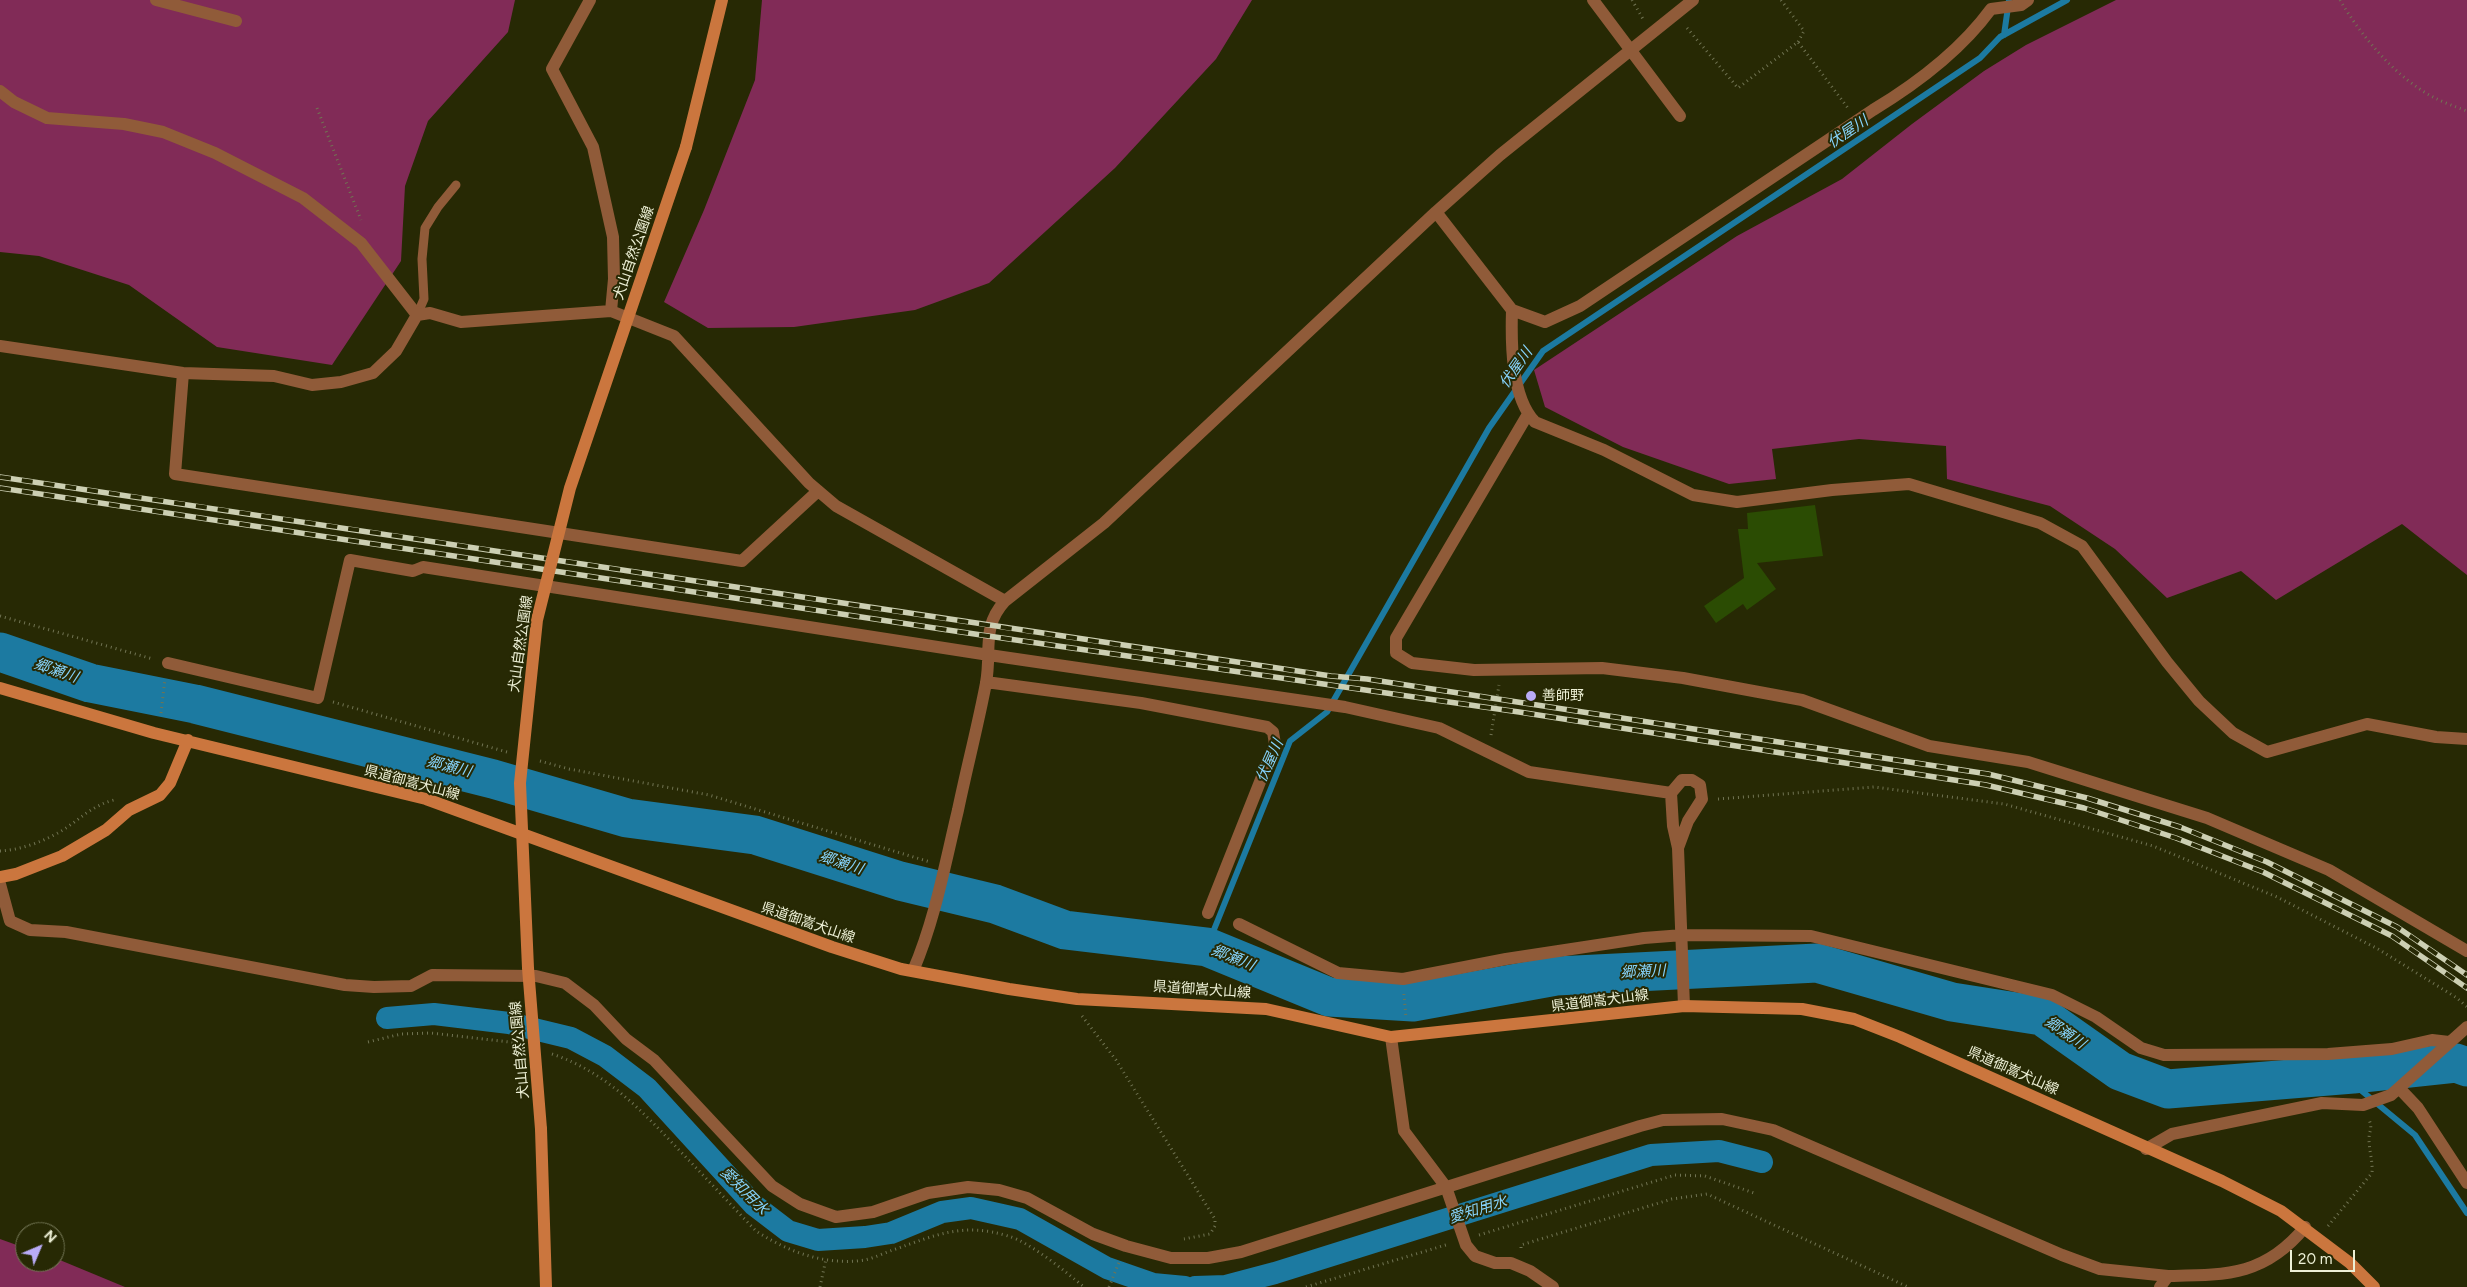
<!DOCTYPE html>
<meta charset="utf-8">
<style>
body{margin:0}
#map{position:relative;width:2467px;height:1287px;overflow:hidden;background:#272904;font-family:Figtree,sans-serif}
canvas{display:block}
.north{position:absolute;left:15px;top:1222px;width:50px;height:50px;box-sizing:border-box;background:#272904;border:1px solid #767958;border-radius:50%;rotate:45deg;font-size:14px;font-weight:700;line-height:20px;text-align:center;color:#edf0d6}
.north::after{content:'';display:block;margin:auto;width:18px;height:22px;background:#b9abf7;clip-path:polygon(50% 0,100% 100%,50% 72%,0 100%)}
.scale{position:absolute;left:2290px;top:1250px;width:65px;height:22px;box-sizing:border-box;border:2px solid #edf0d6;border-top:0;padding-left:6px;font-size:15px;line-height:18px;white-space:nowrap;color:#edf0d6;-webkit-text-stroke:4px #272904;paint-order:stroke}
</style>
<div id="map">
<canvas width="2467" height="1287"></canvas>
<div class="north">N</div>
<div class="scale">20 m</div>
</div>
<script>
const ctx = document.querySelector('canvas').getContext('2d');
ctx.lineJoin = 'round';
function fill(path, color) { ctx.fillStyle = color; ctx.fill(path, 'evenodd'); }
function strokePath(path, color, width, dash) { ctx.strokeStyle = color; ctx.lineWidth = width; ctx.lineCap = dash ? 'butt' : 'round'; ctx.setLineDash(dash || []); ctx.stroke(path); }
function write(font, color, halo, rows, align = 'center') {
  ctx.font = font + ' Figtree,"Noto Sans JP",sans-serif'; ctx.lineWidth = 4; ctx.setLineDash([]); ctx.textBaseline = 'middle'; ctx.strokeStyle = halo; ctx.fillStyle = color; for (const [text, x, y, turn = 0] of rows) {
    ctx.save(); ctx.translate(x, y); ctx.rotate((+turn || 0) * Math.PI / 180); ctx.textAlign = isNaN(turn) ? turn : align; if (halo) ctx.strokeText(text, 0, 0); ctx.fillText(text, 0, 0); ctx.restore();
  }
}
fill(new Path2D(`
 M0 0H515L508 32 428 121 405 186 401 261 332 365 217 347 129 285 39 256 0 252Z
 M762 0H1252L1216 59 1115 168 989 283 915 310 794 327 708 328 664 302 704 210 755 80Z
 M2116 0H2467V575L2402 524 2276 600 2241 571 2167 598 2115 549 2050 506 1947 479 1946 446 1859 439 1772 449 1776 479 1729 484 1623 447 1545 407 1534 370 1737 236 1842 179 1912 124 1984 71 2026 45Z
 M0 1239 25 1248V1262H55V1258L125 1287H0Z`), '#812b57');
strokePath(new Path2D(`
 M2004 35 2009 0
 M1207 947 1290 741 1327 712 1489 428 1543 351 1980 58 2000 37 2067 0
 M2353 1074 2357 1087 2415 1135 2467 1213`), '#1c7aa1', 6);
strokePath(new Path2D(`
 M387 1018 434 1014 509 1023 571 1038 605 1056 647 1088 754 1205 788 1231 818 1240 865 1237 891 1233 942 1212 971 1208 1020 1219 1107 1268 1153 1284 1185 1287
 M1195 1287 1226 1286 1275 1273 1651 1155 1719 1151 1762 1162`), '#1c7aa1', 22);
strokePath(new Path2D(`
 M0 652 90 683 195 704 493 779 627 818 755 835 900 881 995 904 1065 930 1207 947 1329 997 1413 1002 1556 976 1817 963 1952 1002 2042 1016 2120 1071 2168 1089 2353 1074 2456 1063 2467 1067`), '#1c7aa1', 39);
fill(new Path2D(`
 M1815 505 1823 556 1757 563 1776 589 1747 610 1743 604 1716 623 1704 606 1744 578 1738 529H1748L1747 513Z`), '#2b4c03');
strokePath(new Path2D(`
 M1632 0 1643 19
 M1781 0 1804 31 1798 42
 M2340 0C2361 36 2397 79 2435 98 2445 103 2456 107 2467 111
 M1687 28 1738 88 1798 42 1848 108
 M317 108 361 220
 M0 616 153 659
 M333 702 507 752
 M161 713 165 679
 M1491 735 1499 685
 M540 761 569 769 709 795 930 862
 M1718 799 1874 787 2004 804 2153 846 2277 897 2378 949 2457 998 2467 1007
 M0 851C21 850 45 841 63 830 80 819 93 805 114 800
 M1404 994 1406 1018
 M1082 1016 1116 1060 1215 1219V1226L1210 1234 1184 1239
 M368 1042 401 1034 431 1033 518 1043
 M552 1054C606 1072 641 1110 679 1150 705 1177 730 1204 756 1231 788 1252 826 1266 865 1260 874 1258 884 1253 893 1250 936 1235 963 1222 1008 1236 1030 1242 1066 1272 1084 1287
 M2328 1226 2372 1173C2373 1161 2369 1151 2369 1139 2369 1131 2373 1128 2369 1120
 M1479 1235 1675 1175 1705 1176 1754 1193
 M1521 1248V1245L1672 1199 1707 1194 1908 1287
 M820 1287 826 1259
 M1109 1287 1120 1260
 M1306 1287 1449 1244`), '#717453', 3, [1, 4]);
strokePath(new Path2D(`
 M417 315 424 299 422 259 425 228 438 207 456 185`), '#905b39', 9);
strokePath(new Path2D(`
 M156 0 236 21
 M590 0 552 69 593 147 613 237 614 279 611 311
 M1593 0 1680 116
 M0 91 14 102 47 118 124 124 163 132 215 153 303 198 361 243 417 315
 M1436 212 1512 310 1545 322 1580 306 1873 110C1916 84 1961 50 1991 9L2021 5 2028 0
 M1512 310C1511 343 1511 397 1535 422L1604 450 1693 495 1737 502 1832 490 1909 484 2040 523 2082 546 2167 662 2199 701 2233 733 2267 752 2367 724 2436 737 2467 739
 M417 315 430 313 461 322 611 311 674 336 809 483 836 506 1005 601
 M0 346 183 373 274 376 312 385 341 382 373 373 396 351 417 315
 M183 373 175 474 742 561 818 491
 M1528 414 1396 638V653L1412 663 1474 670 1602 668 1683 678 1802 700 1929 746 2028 762 2207 818 2329 870 2467 951
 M168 663 318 698 350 560 413 571 423 567 989 655 1345 707 1439 728 1529 772 1671 793
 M986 682 1141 703 1267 727 1273 732 1275 744 1208 913
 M1678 848 1688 821 1702 799 1700 785 1692 780H1682L1671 793 1673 826 1678 848 1684 1006
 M0 884 10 921 30 930 66 932 345 985 374 987 411 986 432 975 536 976 565 983 594 1005 626 1039 654 1060 772 1186 800 1204 836 1217 873 1212 928 1193 968 1187 999 1190 1027 1198 1093 1234 1126 1246 1171 1258H1208L1241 1252 1640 1126 1663 1120 1722 1119 1773 1130 2062 1255 2100 1269 2168 1276
 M1239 924 1338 973 1403 979 1506 959 1644 938 1683 935 1811 936 2052 995 2096 1017 2141 1048 2164 1055 2328 1054 2392 1049 2432 1040 2449 1042
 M913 971C935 920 945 864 958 810 967 767 978 725 986 683 992 650 981 627 1005 601L1104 523 1436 212 1500 155 1693 0
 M1391 1037 1404 1131 1446 1187 1466 1245 1475 1256 1495 1263H1511L1530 1271 1553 1287
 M2400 1089 2418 1108 2467 1183
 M2146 1149 2172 1134 2322 1103 2363 1105 2391 1095 2467 1027
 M2160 1287 2168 1276C2226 1275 2265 1276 2305 1227`), '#905b39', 12);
strokePath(new Path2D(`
 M686 147 722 0
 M0 688 154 733 426 799 832 947 901 969 1009 989 1077 999 1266 1009 1391 1037 1684 1006 1802 1009 1854 1019 1900 1037 2222 1181 2281 1211 2350 1263 2374 1287
 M0 877 16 874 62 856 106 830 129 810 160 795 170 783 188 740
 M541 1129 546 1287`), '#cb763e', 12);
const rail = new Path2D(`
 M0 477C444 542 887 611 1331 676L1367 679 1988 774 2087 798 2180 827 2267 862 2397 927 2467 975
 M0 488 988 636 1519 712 1986 785 2084 808 2176 838 2263 872 2392 936 2467 988`);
strokePath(rail, '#cccfb3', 5.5);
strokePath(rail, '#272904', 4, [11]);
strokePath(new Path2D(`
 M541 1129 528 968 520 783 537 620 570 488 686 147`), '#cb763e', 12);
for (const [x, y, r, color] of [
 [1531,696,6,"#b9abf7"]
]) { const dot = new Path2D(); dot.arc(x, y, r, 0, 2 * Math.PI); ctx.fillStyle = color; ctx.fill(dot); strokePath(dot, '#272904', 2); }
write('14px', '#edf0d6', '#272904', [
 ["犬山自然公園線",634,253,-71],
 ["犬山自然公園線",521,644,-82],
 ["県道御嵩犬山線",412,783,15],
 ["県道御嵩犬山線",808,923,19],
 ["県道御嵩犬山線",1202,990,4],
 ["県道御嵩犬山線",1600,1001,-7],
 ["犬山自然公園線",520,1050,-95],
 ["県道御嵩犬山線",2013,1071,24]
]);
write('14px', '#edf0d6', '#272904', [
 ["善師野",1542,696]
], 'left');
write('italic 15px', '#86d3fb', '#272904', [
 ["伏屋川",1848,132,-34],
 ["伏屋川",1516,368,-55],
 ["郷瀬川",56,671,19],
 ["伏屋川",1270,761,-66],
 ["郷瀬川",449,767,14],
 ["郷瀬川",841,863,18],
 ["郷瀬川",1233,958,22],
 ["郷瀬川",1643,972,-3],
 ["郷瀬川",2065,1033,34],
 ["愛知用水",744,1191,45],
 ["愛知用水",1478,1210,-17]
]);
</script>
